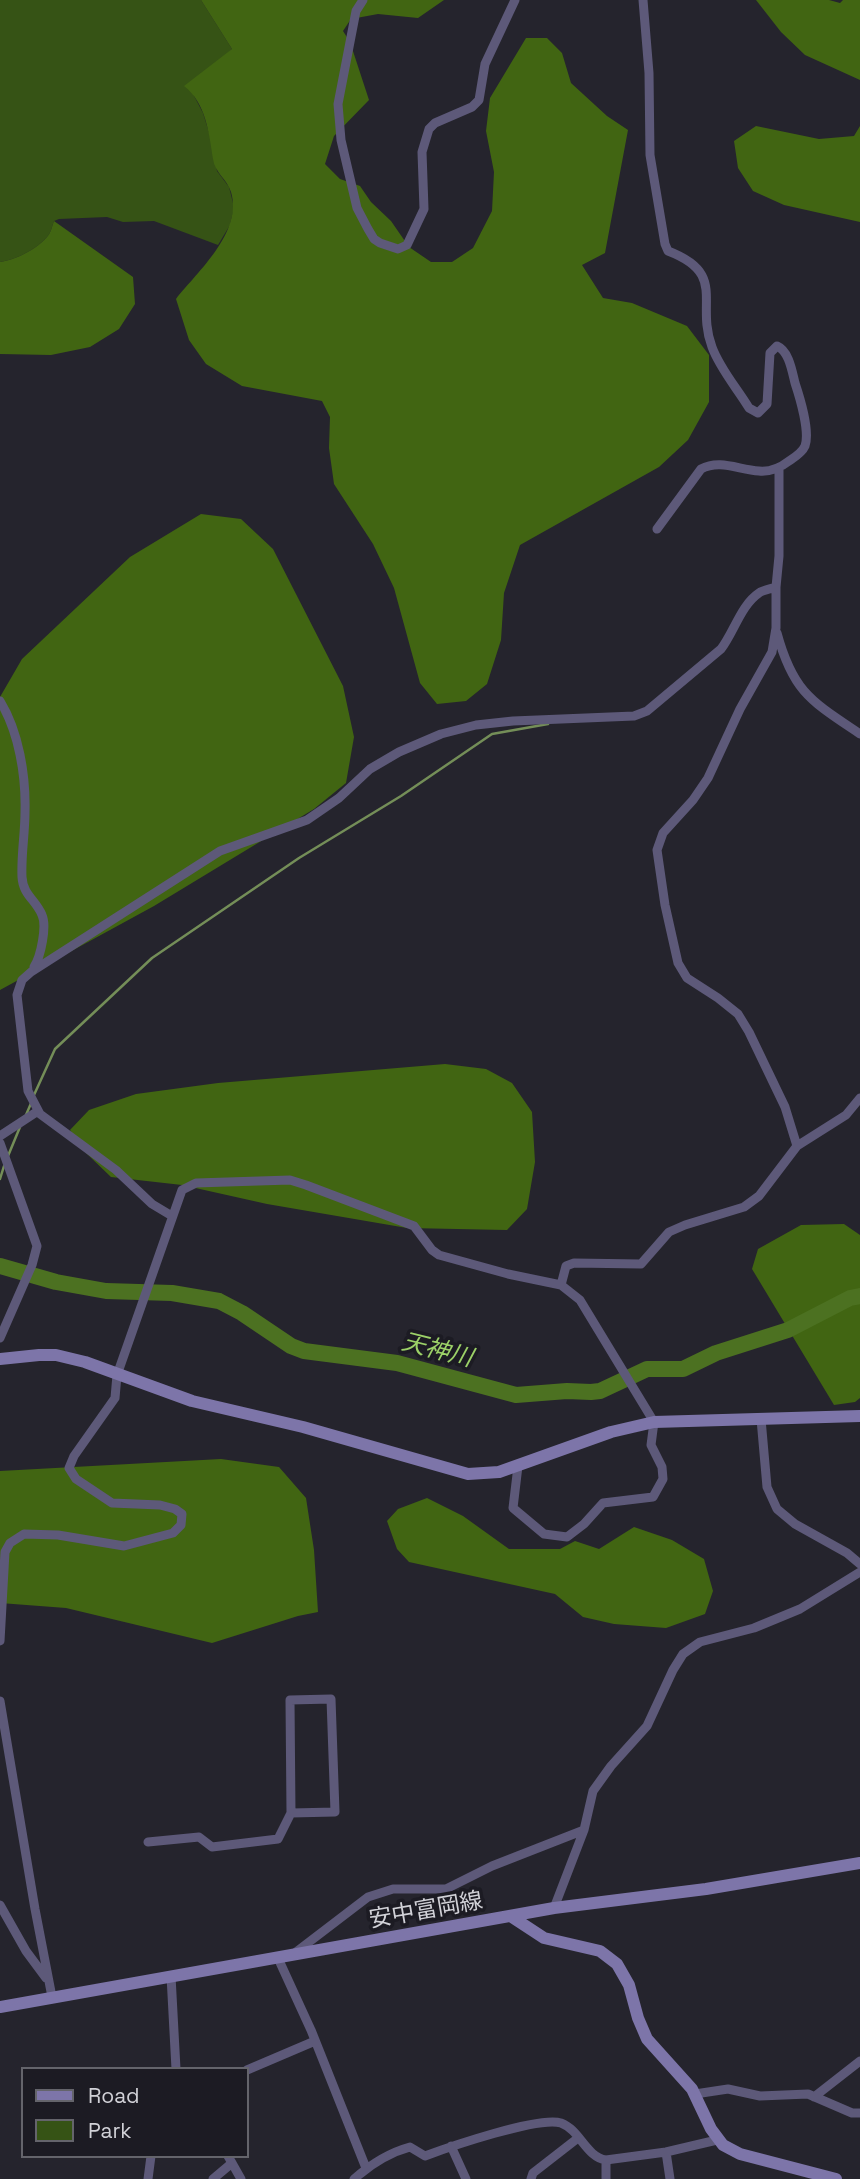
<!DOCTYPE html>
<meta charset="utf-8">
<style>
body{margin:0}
#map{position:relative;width:860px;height:2179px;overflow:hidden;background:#25242d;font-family:"Space Grotesk",sans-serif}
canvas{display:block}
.legend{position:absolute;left:21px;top:2067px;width:228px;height:91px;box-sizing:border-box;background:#1c1b23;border:2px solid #64646b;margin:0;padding:9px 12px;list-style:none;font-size:21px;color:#d1d1d7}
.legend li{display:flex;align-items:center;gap:14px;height:35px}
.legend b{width:35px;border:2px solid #64646b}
</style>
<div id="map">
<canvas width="860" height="2179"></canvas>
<ul class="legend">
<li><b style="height:9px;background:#7d75a9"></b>Road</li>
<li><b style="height:19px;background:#365315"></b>Park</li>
</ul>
</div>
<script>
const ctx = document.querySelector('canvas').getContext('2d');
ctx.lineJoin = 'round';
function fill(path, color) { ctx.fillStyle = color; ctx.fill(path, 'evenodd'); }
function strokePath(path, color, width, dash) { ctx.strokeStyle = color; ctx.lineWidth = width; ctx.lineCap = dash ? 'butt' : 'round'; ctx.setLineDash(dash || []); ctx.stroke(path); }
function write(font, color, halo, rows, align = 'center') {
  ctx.font = font + ' "Space Grotesk","Noto Sans JP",sans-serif'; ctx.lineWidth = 7; ctx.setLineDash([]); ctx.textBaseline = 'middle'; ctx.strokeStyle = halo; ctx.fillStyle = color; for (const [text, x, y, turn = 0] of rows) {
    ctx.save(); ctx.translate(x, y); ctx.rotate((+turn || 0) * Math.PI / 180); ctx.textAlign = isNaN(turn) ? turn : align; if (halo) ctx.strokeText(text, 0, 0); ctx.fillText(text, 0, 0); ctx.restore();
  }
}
fill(new Path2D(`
 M0 0H201L232 49 192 92 203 113 211 139 217 171 229 187 234 207 230 225 218 245 154 221 123 222 107 217 59 219 54 221C52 226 51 233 47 237 37 249 15 260 0 262Z`), '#365315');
fill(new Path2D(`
 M201 0H444L418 18 378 14 351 19 343 31 350 42 369 100 334 136 325 164 340 179 360 186 371 202 391 221 409 247 431 262H452L473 248 492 211 494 172 486 131 490 98 526 38H547L562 53 571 83 607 116 628 130 605 253 582 265 603 298 632 303 687 326 709 355V402L688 440 659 467 520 545 504 593 501 640 487 684 466 701 437 704 420 683 394 588 373 544 334 484 329 448 330 417 322 401 242 386 206 364 189 340 176 299C198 271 243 232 231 192 227 179 215 173 213 159 209 133 206 103 184 86L232 49Z
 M756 0H829L840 3 843 0H860V80L805 55 781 32Z
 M756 126 819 139 854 136 860 126V222L784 205 753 191 738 168 734 141Z
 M54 221 133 277 135 304 119 329 90 347 51 355 0 354V262C15 260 37 249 47 237 51 233 52 226 54 221Z
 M201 514 241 519 273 549 343 686 354 737 346 783 314 809 154 906 0 990V697L22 659 130 557Z
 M445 1064 486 1069 512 1083 532 1112 535 1162 527 1209 507 1230 407 1228 267 1204 182 1185 111 1177 85 1152 70 1130 89 1110 136 1094 218 1083Z
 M844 1224 860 1235V1398L855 1402 834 1405 752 1269 758 1249 801 1225Z
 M221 1459 279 1467 306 1498 314 1550 318 1612 298 1616 212 1643 66 1608 0 1603V1471Z
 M427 1498 463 1516 509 1549H560L575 1541 599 1549 634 1527 672 1540 704 1559 713 1591 705 1614 666 1628 614 1624 583 1617 555 1594 409 1562 397 1549 387 1521 398 1509Z`), '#416512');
strokePath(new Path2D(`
 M34 1095 55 1049 152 958 299 858 401 796 492 734 548 724
 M26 1115 32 1101
 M8 1156 20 1127
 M0 1179 4 1166`), '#748e58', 2.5);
strokePath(new Path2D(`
 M0 1266 56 1282 106 1291 172 1293 219 1301 242 1313 291 1346 304 1351 397 1363 516 1395 567 1391 591 1392 600 1391 647 1369H683L716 1353 788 1330 850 1298 860 1296`), '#4c7121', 16);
strokePath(new Path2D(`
 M363 0 356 11 338 104 341 140 357 208 368 229 374 239 380 243 398 249 407 245 424 209 422 152 429 129 435 123 472 107 479 100 485 64 515 0
 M643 0 649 73 650 155 665 244 668 251C728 274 695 302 712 347 720 369 737 388 749 408L758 413 767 404 770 353 777 346C789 351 792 371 795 383 800 398 810 432 805 446 802 453 795 457 789 461 780 468 770 472 759 471 739 470 720 459 701 469L657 529
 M779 468V556L776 587V628L772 652 740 709 708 778 693 800 663 833 657 850 665 905 678 963 687 978 718 998 738 1014 749 1032 785 1107 797 1146
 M777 633C793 692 811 701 860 734
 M0 701C19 732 26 776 25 812 25 834 21 855 22 877 23 895 36 900 42 915 47 926 41 956 34 967
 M0 1136 38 1111
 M0 1143 37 1246 32 1265 0 1338
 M172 1216 152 1204 116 1170 40 1114 28 1091 17 995 22 980 31 972 220 851 307 820 339 798 370 769 399 752 441 734 476 725 513 721 634 716 647 711 721 649C734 632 741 605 759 593 763 590 771 589 776 587
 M561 1285 566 1266 574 1263 641 1264 669 1232 685 1225 744 1207 759 1196 797 1146 846 1115 860 1098
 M761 1419 767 1487 777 1509 795 1524 847 1553 860 1564
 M0 1641 5 1552 10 1543 24 1534 58 1535 124 1546 173 1533 181 1525 182 1514 175 1509 160 1505 112 1503 76 1479 69 1468 74 1456 115 1398 117 1375 182 1190 196 1183 290 1180 306 1185 414 1226 432 1250 439 1255 508 1274 561 1285 580 1300 654 1422 651 1445 662 1467 663 1479 653 1497 603 1503 584 1524 567 1537 544 1534 513 1508 518 1466
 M0 1701 35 1909 52 1997
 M148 1842 199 1837 212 1847 278 1839 291 1813 290 1700 331 1699 335 1812 291 1813
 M0 1905 26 1951 46 1978
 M554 1908 584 1830 593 1791 611 1766 647 1726 673 1670 683 1654 700 1642 754 1628 800 1609 860 1572
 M296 1952 368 1897 393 1889H446L492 1866 584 1830
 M278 1958 311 2030 366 2168
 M171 1976 176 2069
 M247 2070 315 2041
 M695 2094 728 2089 760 2096 808 2094 852 2113H860
 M814 2097 860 2061
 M451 2146 466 2179
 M666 2152 670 2179
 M228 2156 241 2179
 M148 2179 151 2156
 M213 2179 232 2163
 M354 2179C371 2164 388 2153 410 2147L425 2156C449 2147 539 2116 561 2123 580 2130 586 2157 606 2160L666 2152 717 2140
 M531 2179 533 2173 578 2138
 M606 2179V2160`), '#5d5979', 9);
strokePath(new Path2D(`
 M0 1359 39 1355H56L85 1362 192 1401 303 1427 468 1474 499 1472 611 1432 654 1422 860 1416
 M512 1917 544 1938 600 1951 617 1964 629 1985 638 2018 647 2039 692 2089 711 2129 723 2145 740 2154 836 2179
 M0 2007 554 1908 706 1889 860 1863`), '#7d75a9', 12);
write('23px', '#d1d1d7', '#1c1b23', [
 ["安中富岡線",426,1911,-10]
]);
write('italic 24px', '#9cd168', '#1c1b23', [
 ["天神川",437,1351,14]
]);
</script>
